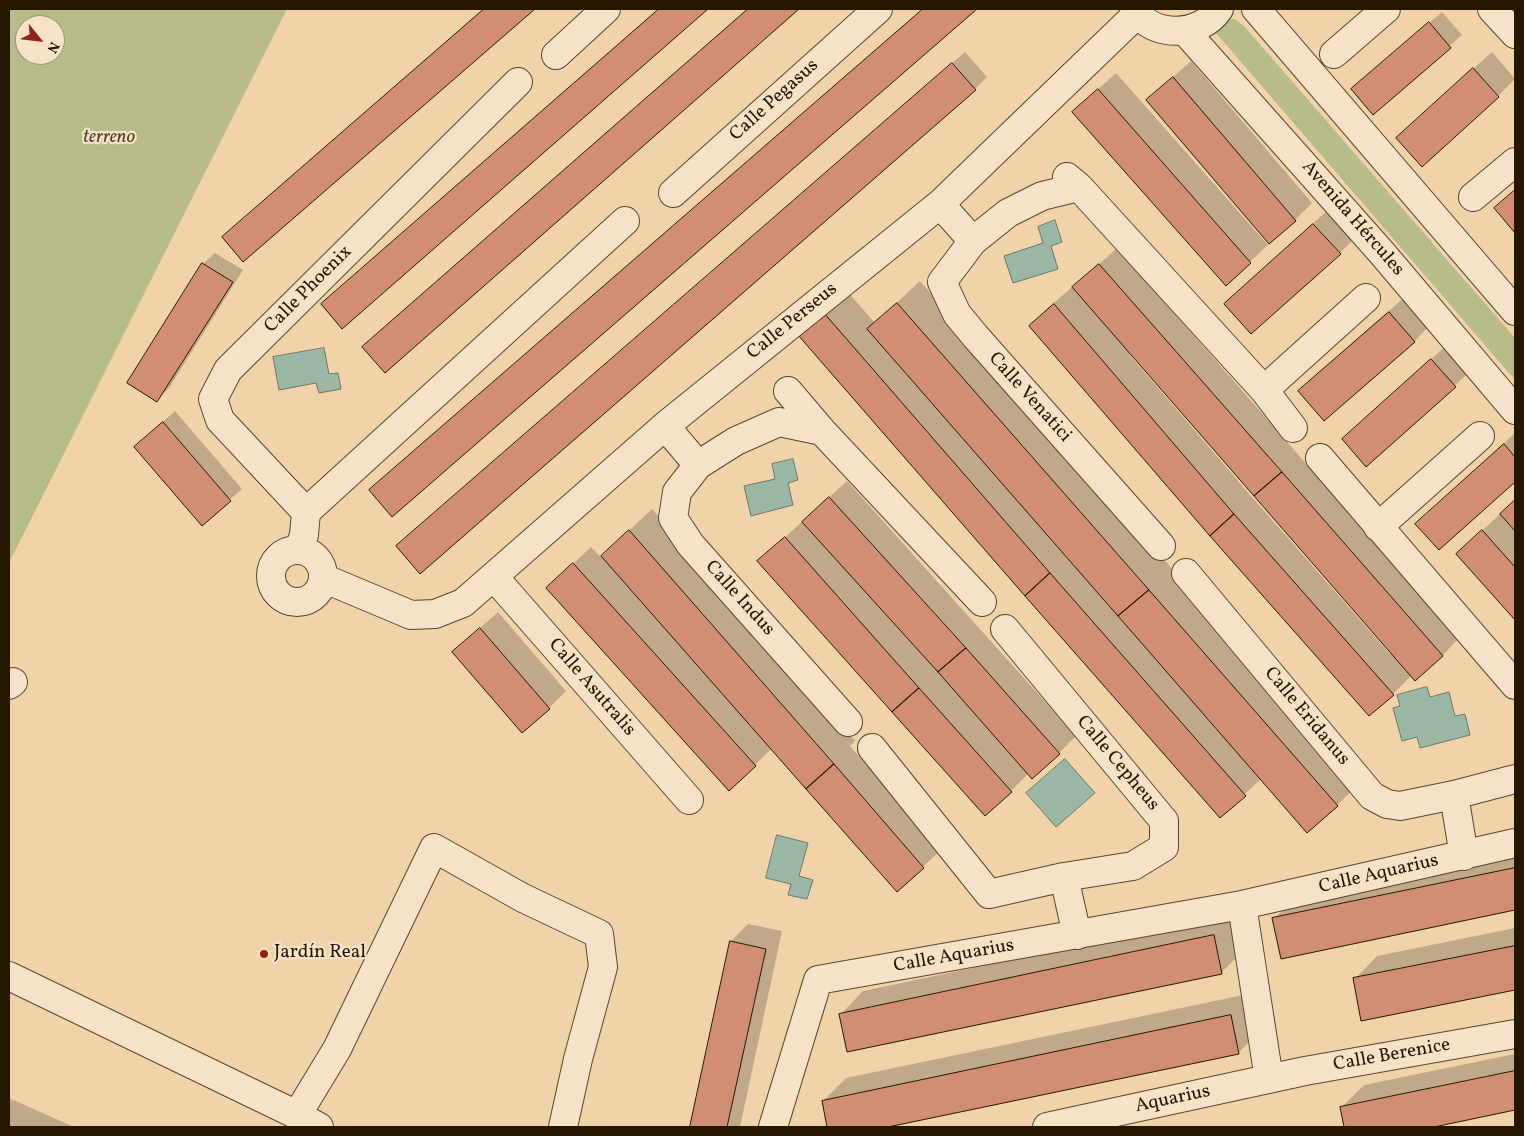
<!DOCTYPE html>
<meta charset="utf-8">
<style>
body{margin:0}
#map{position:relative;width:1524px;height:1136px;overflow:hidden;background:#f1d3aa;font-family:Vollkorn,serif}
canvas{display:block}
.frame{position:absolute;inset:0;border:10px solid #251600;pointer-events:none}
.north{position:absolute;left:15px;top:15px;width:50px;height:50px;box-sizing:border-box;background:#f6e2c8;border:1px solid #a29078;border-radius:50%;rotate:119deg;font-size:14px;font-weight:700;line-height:20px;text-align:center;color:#251600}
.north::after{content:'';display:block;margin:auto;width:18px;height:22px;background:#8f2418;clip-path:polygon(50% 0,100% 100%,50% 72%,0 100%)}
</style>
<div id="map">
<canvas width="1524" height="1136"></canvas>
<div class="frame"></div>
<div class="north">N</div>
</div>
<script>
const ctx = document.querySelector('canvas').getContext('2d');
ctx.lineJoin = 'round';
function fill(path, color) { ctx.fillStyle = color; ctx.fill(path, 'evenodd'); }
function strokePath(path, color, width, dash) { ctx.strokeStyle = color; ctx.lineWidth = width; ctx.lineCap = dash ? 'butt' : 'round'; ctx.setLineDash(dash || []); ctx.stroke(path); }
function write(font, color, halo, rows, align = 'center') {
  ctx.font = font + ' Vollkorn,serif'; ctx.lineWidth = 4.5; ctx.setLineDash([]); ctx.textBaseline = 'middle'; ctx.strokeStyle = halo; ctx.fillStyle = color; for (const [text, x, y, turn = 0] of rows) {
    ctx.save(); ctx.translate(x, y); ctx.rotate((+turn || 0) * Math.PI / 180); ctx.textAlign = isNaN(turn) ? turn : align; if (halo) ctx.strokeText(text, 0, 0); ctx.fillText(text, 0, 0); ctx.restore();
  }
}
fill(new Path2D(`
 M9 9H287L9 563ZM25 25H55V55H25Z
 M1221 19H1235L1244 26 1515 338V380L1216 33Z`), '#b8bc8a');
const water = new Path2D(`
 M1055 220 1062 242 1051 246 1058 269 1013 283 1004 256 1043 243 1038 227Z
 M324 348 329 374 338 373 341 389 319 393 316 383 279 390 273 357Z
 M793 459 798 480 788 483 793 505 751 516 744 486 775 479 772 464Z
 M1427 687 1430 697 1449 692 1455 716 1465 714 1470 735 1420 748 1417 737 1402 741 1393 708 1400 706 1397 695Z
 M1065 759 1095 793 1056 827 1026 793Z
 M777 835 808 843 799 876 813 880 807 899 788 895 791 884 766 878Z`);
fill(water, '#9bb8a6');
strokePath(water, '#6c7764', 1);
fill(new Path2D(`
 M484 9H533L244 260 223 237Z
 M659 9H706L343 327 334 293Z
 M748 9H798L385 371 376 335Z
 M923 9H975L392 515 370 490 382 479Z
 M1442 12 1462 35 1373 113 1364 78Z
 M965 52 987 77 975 89 420 572 410 535Z
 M1492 52 1515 79 1498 96 1415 121Z
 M1191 61 1312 203 1295 220 1148 100Z
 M1116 73 1268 245 1226 284 1073 112Z
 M1331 207 1357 236 1340 253 1226 304Z
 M1117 248 1459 638 1442 656 1412 675 1393 694 1030 326 1048 308 1072 287 1073 288ZM1131 352 1392 652 1390 654 1251 496 1129 354Z
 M215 253 243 270 169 388 157 400 203 264Z
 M920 281 1360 783 1337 805 1262 778 1220 817 800 335 847 291 875 323Z
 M1407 295 1431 324 1414 342 1300 391 1317 374Z
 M1449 343 1473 369 1367 465 1343 439Z
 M175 411 242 489 202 524 148 435Z
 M1515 433V480L1439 549 1417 524Z
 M847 481 1076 736 1059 753 1029 773 1011 791 759 561Z
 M1515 500V618L1457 554Z
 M652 509 855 741 850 746 941 850 897 891 772 748 755 765 547 588 591 547 601 557Z
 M498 612 566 691 549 708 453 652Z
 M1515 850V908L1282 957 1274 919 1297 896Z
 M1236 913 1244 950 1221 973 841 1014 863 991Z
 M748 924 782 931 740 1127H691L731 941Z
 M1515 928V989L1362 1019 1355 979 1377 956Z
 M1253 993 1261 1030 1238 1053 881 1127H828L823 1101 846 1078Z
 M1515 1054V1109L1428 1127H1345L1341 1108 1364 1085Z
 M9 1098 74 1127H9Z`), '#0003');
const building = new Path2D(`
 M484 9H535L243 262 222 237Z
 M659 9H708L342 329 321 304Z
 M748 9H799L385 373 362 347Z
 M923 9H977L392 517 369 490Z
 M1429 22 1451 48 1373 115 1351 89Z
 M952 63 976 90 420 574 396 546Z
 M1473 68 1499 97 1422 167 1396 138Z
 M1173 77 1296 221 1269 244 1146 100Z
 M1098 89 1251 263 1226 286 1072 112Z
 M1515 190V233L1494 208Z
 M1313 224 1341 254 1251 334 1224 304Z
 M202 263 233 282 157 402 127 383Z
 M1099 264 1282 472 1254 496 1072 287Z
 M897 303 1149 590 1118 616 867 329Z
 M1054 304 1234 514 1210 536 1029 326Z
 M1389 312 1415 342 1324 421 1298 391Z
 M824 313 1050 573 1025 596 798 335Z
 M1431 359 1456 387 1366 467 1342 439Z
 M163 422 231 501 202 526 134 447Z
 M1504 444 1515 457V482L1439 550 1415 524Z
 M1282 472 1443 656 1415 681 1254 496Z
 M829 497 966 648 938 672 802 522Z
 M1515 500V531L1500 514Z
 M1234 514 1394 695 1369 716 1210 536Z
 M629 530 834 764 806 789 601 556Z
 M1482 530 1515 567V620L1456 554Z
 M785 537 919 688 892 712 757 561Z
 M573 563 756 766 729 791 546 588Z
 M1050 573 1246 796 1220 818 1025 596Z
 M1149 590 1338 806 1307 833 1118 616Z
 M480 628 550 709 522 733 452 652Z
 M966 648 1060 754 1032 779 938 672Z
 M919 688 1012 792 985 816 892 712Z
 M834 764 924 868 897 892 806 789Z
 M1515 868V910L1281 959 1272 918Z
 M1214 935 1222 974 847 1052 839 1014Z
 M730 941 766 949 727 1127H690Z
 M1515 946V990L1361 1021 1353 978Z
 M1231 1015 1239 1054 888 1127H827L822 1101Z
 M1515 1071V1110L1434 1127H1344L1340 1107Z`);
fill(building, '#d18e74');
strokePath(building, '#251600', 1);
const minor = new Path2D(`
 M1134 9C1153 39 1200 37 1219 9
 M1256 9 1515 311
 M1492 9 1515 34
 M1185 31 1382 253 1515 410
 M1334 54 1386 9
 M556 55 606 9
 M1067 177 1079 187 1264 390 1293 428
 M1079 187 1042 196 1008 213 973 241 942 282 957 314 976 337 1161 546
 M673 193 878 9
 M1473 197 1515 162
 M940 204 973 241
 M1264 390 1366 298
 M788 391 822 431 982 602
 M665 426 698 465
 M822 431 779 422 736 441 698 465 677 492 673 518 690 544 848 722
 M1320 458 1515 685
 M306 512 220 420 213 399 228 370 518 82
 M1378 527 1480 436
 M299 550 304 535 306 512 625 221
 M271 576a26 26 0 1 1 52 0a26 26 0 1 1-52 0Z
 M1186 573 1372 796 1387 804 1400 806 1454 795 1515 779
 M494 577 689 800
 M323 578 411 615 435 614 463 603 665 426 940 204 1137 14
 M9 685 13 682
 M872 748 989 894 1064 877 1133 866 1164 847V821L1005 629
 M1454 795 1464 856
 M1064 877 1077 935
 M1242 905 1269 1079
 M9 976 297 1115 319 1127
 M297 1115 337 1049 434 848 523 898 599 934 603 967 578 1059 563 1127
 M773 1127 818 980 1242 905 1515 843
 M1047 1127 1305 1071 1515 1034`);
strokePath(minor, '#58452a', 30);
strokePath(minor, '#f6e2c8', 28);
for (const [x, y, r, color] of [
 [264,954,5,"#8f2418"]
]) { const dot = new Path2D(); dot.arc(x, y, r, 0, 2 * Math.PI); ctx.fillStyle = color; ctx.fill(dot); strokePath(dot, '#f6e2c8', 2); }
write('19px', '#251600', '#f6e2c8', [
 ["Calle Pegasus",775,101,-42],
 ["Avenida Hércules",1352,219,49],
 ["Calle Phoenix",309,290,-45],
 ["Calle Perseus",793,322,-39],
 ["Calle Venatici",1029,398,48],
 ["Calle Indus",739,599,48],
 ["Calle Asutralis",591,688,49],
 ["Calle Eridanus",1306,717,50],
 ["Calle Cepheus",1117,764,50],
 ["Calle Aquarius",1379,875,-13],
 ["Calle Aquarius",954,957,-10],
 ["Calle Berenice",1392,1056,-10],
 ["Aquarius",1173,1100,-12]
]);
write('italic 19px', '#514829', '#f6e2c8', [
 ["terreno",109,139]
]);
write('19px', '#251600', '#f6e2c8', [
 ["Jardín Real",274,954]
], 'left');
</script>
